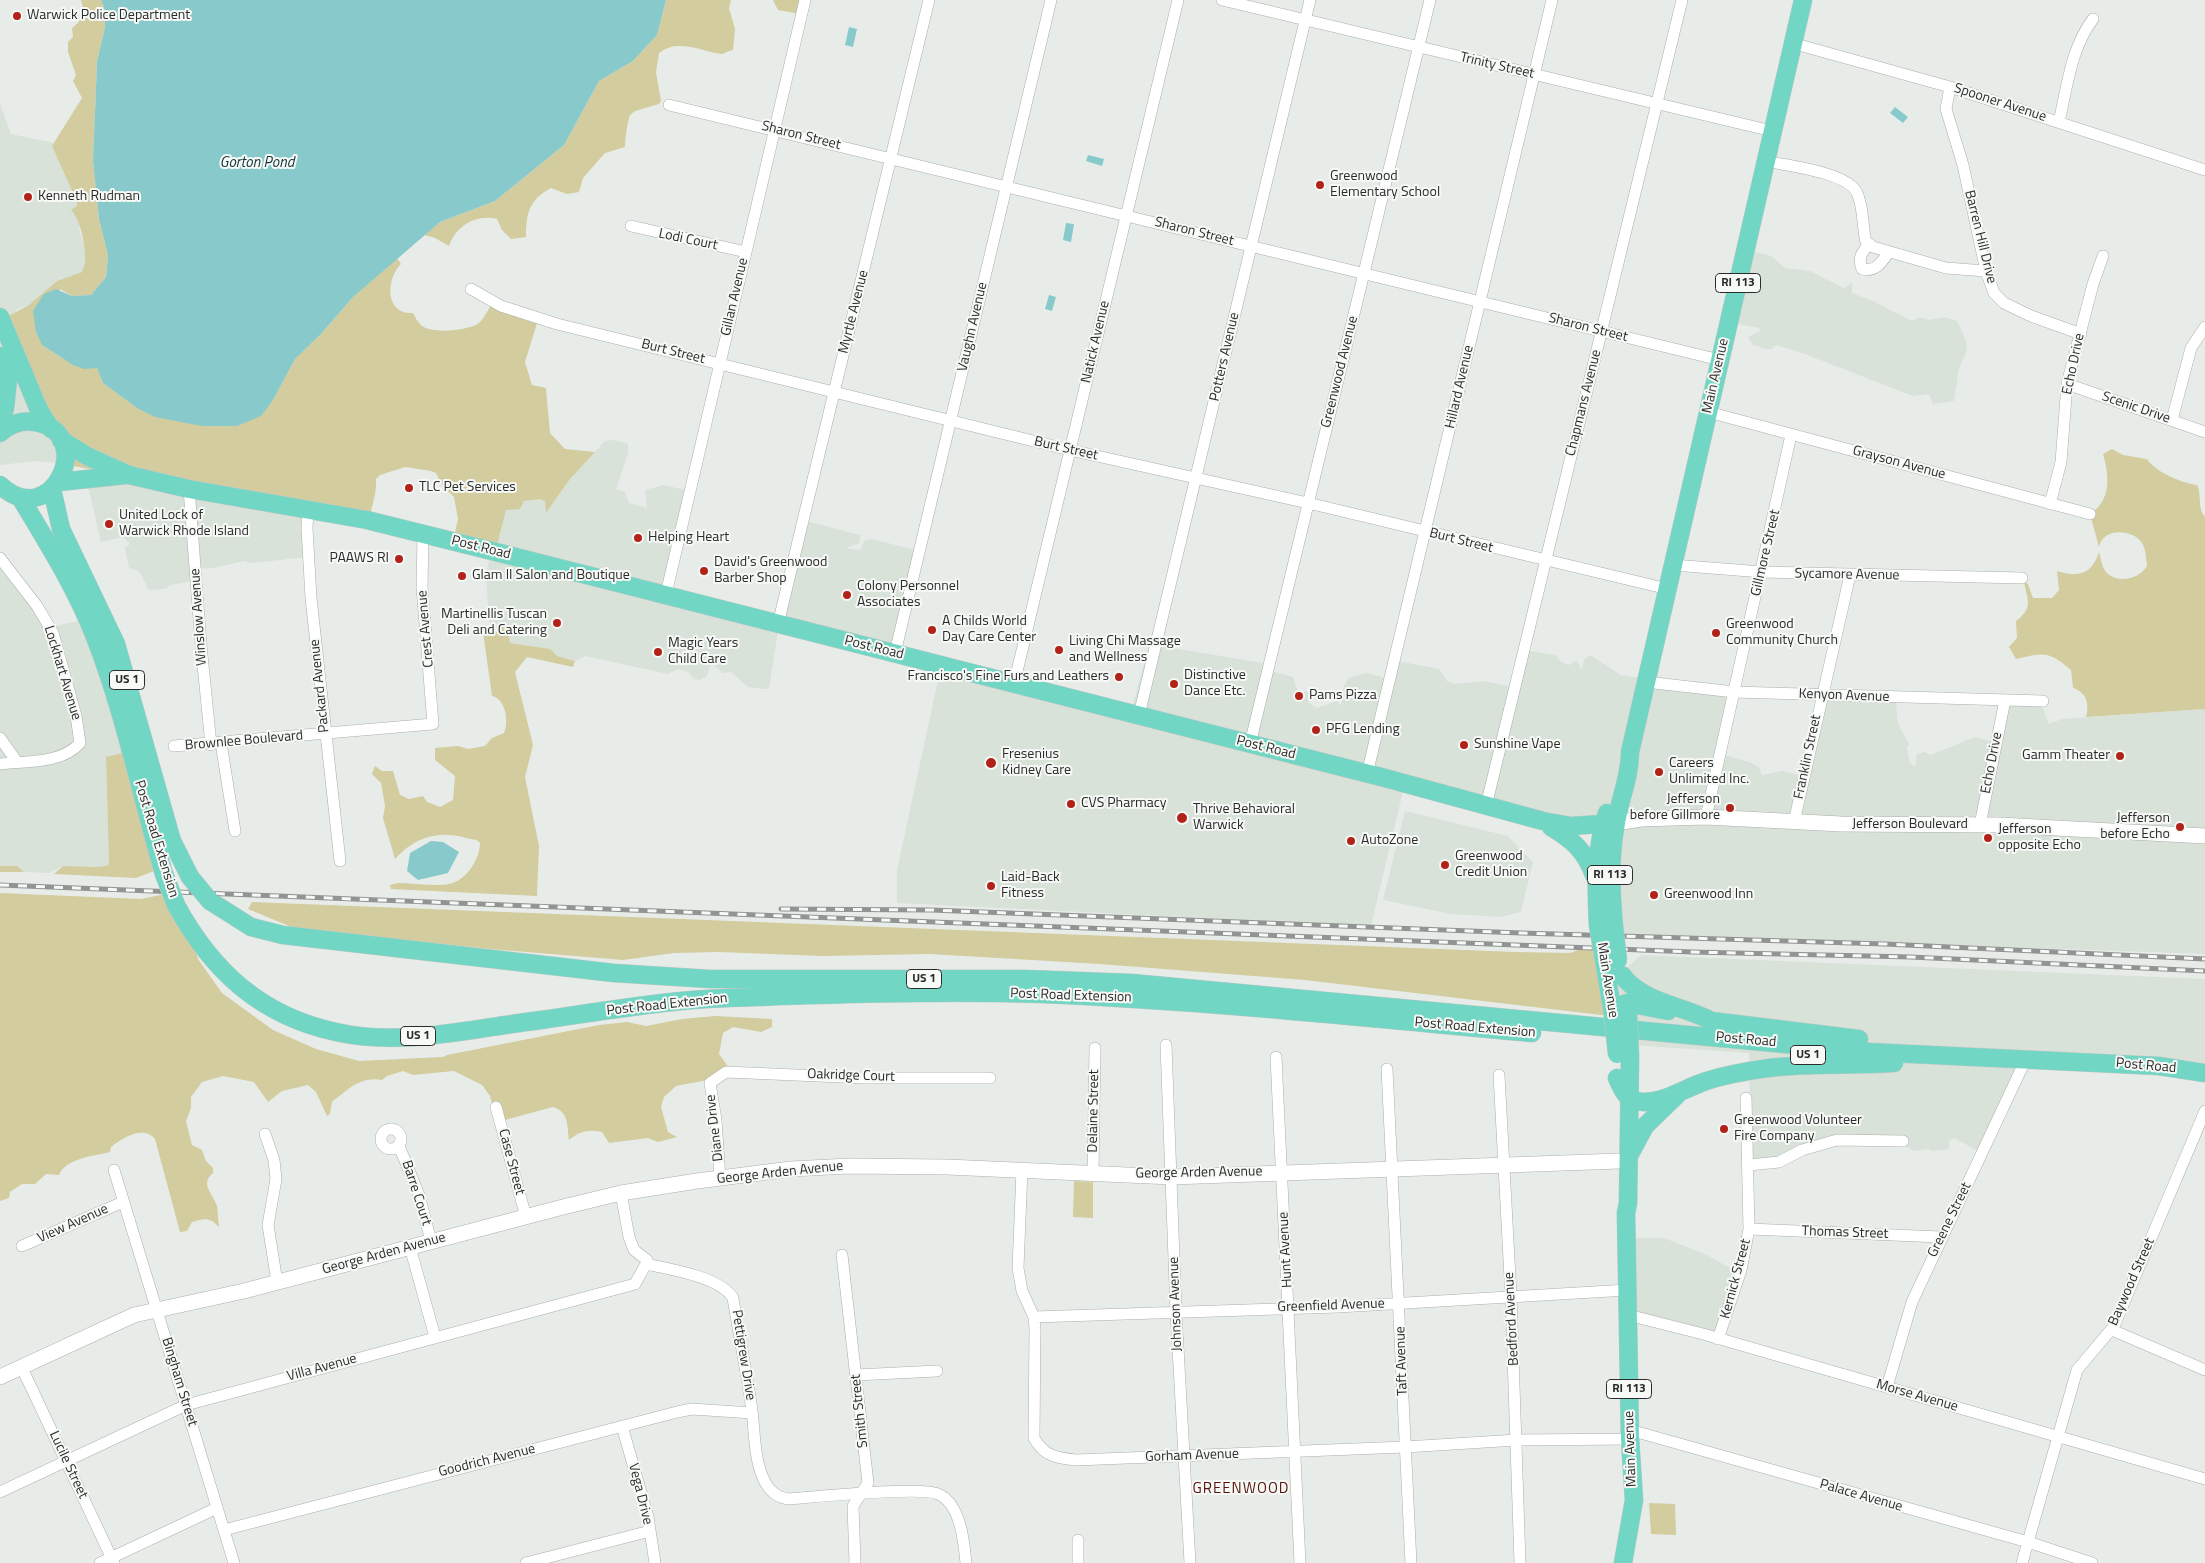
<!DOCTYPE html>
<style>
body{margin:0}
canvas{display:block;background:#e8ece9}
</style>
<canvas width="2205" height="1563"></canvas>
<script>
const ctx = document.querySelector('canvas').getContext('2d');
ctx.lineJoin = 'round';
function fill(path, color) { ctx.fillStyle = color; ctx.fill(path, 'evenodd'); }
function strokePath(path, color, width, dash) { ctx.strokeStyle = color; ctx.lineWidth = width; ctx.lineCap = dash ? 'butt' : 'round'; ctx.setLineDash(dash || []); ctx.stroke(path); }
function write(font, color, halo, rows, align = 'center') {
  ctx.font = font + ' "Titillium Web",sans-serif'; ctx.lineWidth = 4; ctx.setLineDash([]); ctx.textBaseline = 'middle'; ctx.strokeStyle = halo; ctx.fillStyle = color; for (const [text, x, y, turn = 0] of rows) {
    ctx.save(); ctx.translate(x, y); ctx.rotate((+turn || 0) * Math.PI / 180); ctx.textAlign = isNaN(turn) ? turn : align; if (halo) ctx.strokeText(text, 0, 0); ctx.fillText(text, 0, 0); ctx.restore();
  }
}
fill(new Path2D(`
 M0 104 11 134 54 143 52 146 77 202 80 233 85 248 86 264 82 272 57 281 29 305 16 310 59 453V463L36 461 0 465Z
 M1745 249 1771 256 1785 268 1810 271 1844 288 1852 282V293L1873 301 1912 321 1920 317 1928 320 1944 317 1957 321 1966 341 1967 350 1959 368 1954 401 1933 404 1929 394 1913 396 1802 353 1776 345 1772 349H1766L1753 345 1748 337 1760 331 1759 328 1728 322Z
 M615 440 628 444V453L616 489 625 492 629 503 647 508 645 490 664 485 689 491 668 592 775 623 806 521 860 535V543L848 547V549L860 550 865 540 872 539 919 551 897 652 779 624 769 689H763L748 687 731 672 723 673 716 667 712 660 707 676 700 680 694 679 688 672 678 669 668 674 585 656 575 661 557 656 549 649 510 643 507 624 493 626 489 622 486 574 491 551 496 549 506 509H520L523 501 539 499 545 501 547 512 570 479 605 441Z
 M84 469 307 510 308 557 252 563 244 561 214 568 198 569 196 581 170 585 166 589 149 590 139 571 129 568 125 548 130 544 123 537 101 542Z
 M0 558 52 627 89 618 126 752 106 758 109 865 100 867 63 866 49 873 24 872 17 866H0Z
 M1151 639 1173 648 1269 664 1271 671 1293 677 1298 693 1306 691 1310 695 1308 702 1316 708 1337 701 1341 706 1343 688 1348 678 1366 673 1390 679 1398 661 1439 669 1447 681 1455 684 1484 681 1512 687 1524 650 1556 655 1560 661 1569 665 1576 660 1582 670 1584 659 1590 655 1621 675 1733 691 1722 754 1749 762 1759 767 1762 775 1782 771 1804 776 1826 701H1896L1898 724 1909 744 1907 748 1910 763 1915 766 1917 754 1924 752 1931 755 1975 737 1994 742 2003 706 2035 704 2043 708 2049 724 2062 719 2205 709V954L2064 949 2057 954 1629 935 1608 944 1594 833 1405 783 1371 926 897 903V870L941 666 1131 711Z
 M1405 811 1508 836 1533 862 1521 912 1500 917 1451 914 1383 900Z
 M1641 955 2205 979V1073L2032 1060 2005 1116H2003L1982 1153 1954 1138 1949 1141V1149L1932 1151 1928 1149 1914 1151 1905 1146H1821L1751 1166 1749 1053 1631 1045 1610 1016 1615 961 1621 973Z
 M1622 1238H1664L1707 1255 1741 1274 1720 1338 1626 1311Z`), '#d8e2d9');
fill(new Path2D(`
 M81 0H101L104 7 105 27 97 62 93 161 99 219 108 255 106 277 91 295 72 296 60 289 42 345C61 357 75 369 97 368L103 383 137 408 273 400 295 359 320 335 353 297 397 258 401 264C390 274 384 302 401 311 404 313 409 313 413 313 415 317 418 323 422 326 432 334 471 331 480 322 485 317 489 308 493 302L538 320 525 362 532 385 546 388 550 433 565 449 595 452 570 479 546 513 545 501 539 499 524 501 520 509 506 510 496 549 453 541 458 519 454 497 442 485 436 473 431 471 405 467 380 475 376 479C377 493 372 505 369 519L67 465 1 320 29 305 57 281 82 272C83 268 85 265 85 262 86 248 81 220 71 210L77 206V202L52 146 82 98 73 81 76 75 68 52V42L73 37 72 28 78 23 84 13Z
 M666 0H731L729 8 735 29 733 50C730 50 724 54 721 54 701 51 678 38 659 53L656 72 661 101 659 104 635 111 630 115C627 125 625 138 625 147L605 153 583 178 579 192 567 194 551 188C529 200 526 213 526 237L511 239 502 230 497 219C476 214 456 226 449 246L435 238 424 235 440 222 495 201 564 145 599 81 633 61 657 35Z
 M773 0H805L800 14 778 10Z
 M2112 449 2123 455 2147 459C2155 472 2182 483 2197 485 2202 494 2197 508 2205 517V709L2086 717C2090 704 2086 692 2073 688L2071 670C2049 651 2044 652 2016 659L2009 647 2017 638 2016 621C2033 608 2028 602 2024 582L2028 584 2033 598H2052L2059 590 2057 571C2079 578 2092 574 2099 552 2101 559 2102 569 2108 574 2120 584 2140 578 2147 566 2146 559 2146 549 2142 543 2133 529 2103 527 2099 547L2090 514C2112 500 2109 475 2103 454Z
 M507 624 510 643 550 649 557 656 575 661 573 667 527 657 515 672 533 745 525 777 539 846 537 896 391 889 390 885 398 883C414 883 433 887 449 884 466 881 480 859 480 843 476 838 472 840 466 838 438 830 415 837 395 859L383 818 385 806 381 783 372 774 375 766 382 771H393L400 795 409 799 423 796 427 802 440 807 453 800 455 776 435 760V748L458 746 468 749 485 746 492 738 504 733C509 722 506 699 492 696L483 632H497L503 625Z
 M126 752 157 870 136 878 54 874 63 866 100 867 109 865 106 757Z
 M0 866H17L24 872H0Z
 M0 893 141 899 165 894 194 945 198 959 222 993 273 1030 316 1049 359 1061 443 1057 447 1055 599 1025 627 1022 646 1026 682 1019 715 1016 772 1019V1027L761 1032 733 1027 723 1033 719 1054 732 1072 713 1079 676 1086 664 1097 661 1107 668 1132 677 1137 658 1142 648 1138 609 1143 602 1132C590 1129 579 1131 569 1140 567 1125 569 1112 553 1107L501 1121 495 1114 490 1096 482 1085 454 1071 413 1075 403 1071 387 1076 382 1080C361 1076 348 1089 332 1102L330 1114 327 1116 316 1092 308 1085 282 1091 268 1102 254 1082 223 1076 202 1082 191 1097V1108L186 1121 192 1145 202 1150 206 1161 213 1168V1173C199 1184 214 1195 217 1206 218 1213 218 1220 219 1227 210 1217 204 1218 192 1222L187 1231 180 1232 155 1139C143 1125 123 1138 111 1147L110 1152C94 1156 66 1158 59 1175L46 1174 35 1184H22L10 1192 9 1198 0 1201Z
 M252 902 1515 952 1570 953 1591 945 1610 1016 1305 980 1100 964 930 954 823 956 719 952 674 953 623 960 490 949 294 928 248 909Z
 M1074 1181 1093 1182V1218L1073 1217Z
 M1649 1503 1675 1504 1676 1535 1651 1534Z`), '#d2cc9e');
fill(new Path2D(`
 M101 0H666L657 35 633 61 599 81 564 145 495 201 440 222 353 297 320 335 295 359 273 400 261 416 237 426H202L155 417 137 408 103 383 97 368 84 369 73 365 42 345 36 332 33 311 44 294 56 289 72 296 91 295 106 277 108 255 99 219 93 161 97 62 105 27 104 7Z
 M849 27 857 29 853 47 845 45Z
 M1895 107 1908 117 1903 123 1890 113Z
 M1088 155 1104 159 1102 166 1086 161Z
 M1066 223 1074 224 1071 242 1063 240Z
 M1049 295 1056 297 1052 311 1045 309Z
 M431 841 443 842 459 852 448 873 418 880 407 871 410 853Z`), '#88cacc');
const street = new Path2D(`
 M1222 0 1772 131
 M1792 43 1950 87 2205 170
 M1950 87 1946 109 1963 165 1986 271 1994 293 2004 303 2031 316 2081 334
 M669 105 1720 360
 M2059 122C2067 87 2071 48 2093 19
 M1766 161C1787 166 1848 172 1857 193 1864 208 1862 226 1866 242L1873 247 1946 268 1986 271
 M631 226 746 252
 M1870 244C1861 252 1858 258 1862 269 1876 272 1881 263 1889 252
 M471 289 501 306 557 324 1070 450 1308 503 1668 589
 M2067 384 2205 432
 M1708 412 2090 514
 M2172 420 2191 348 2205 327
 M189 489 201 645 211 745
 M2050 504 2061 462 2067 384 2093 284 2103 256
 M308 510 307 528 311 598 340 861
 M0 558 37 606 53 633 76 716 80 743C62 764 26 761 0 764
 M1673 565 1762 572 2022 578
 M666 594 805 0
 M778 624 929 0
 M895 653 1051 0
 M1646 682 1734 692 2043 701
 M1014 684 1178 0
 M1139 715 1310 0
 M0 738 17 762
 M221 743 235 831
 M1250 744 1430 0
 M174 746 433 724 422 587 423 534
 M1367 774 1552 0
 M1486 806 1682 0
 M1706 817 1791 435
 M1794 822 1850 575
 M1980 825 2005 700
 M1166 1045 1176 1312 1190 1563
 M1276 1057 1300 1563
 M1387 1069 1411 1563
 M1499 1075 1511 1296 1520 1563
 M496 1107 526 1217
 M381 1139a10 10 0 1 1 20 0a10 10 0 1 1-20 0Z
 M265 1134 274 1160 276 1179 268 1225 277 1282
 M399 1146 419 1195 431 1241
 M1749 1165 1779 1162 1802 1150 1837 1140 1903 1141
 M114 1170 234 1563
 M1022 1170 1018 1268 1022 1291 1034 1317 1035 1329 1034 1438C1044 1456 1056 1458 1076 1460L1405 1447 1517 1440 1630 1439
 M1093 1173 1095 1048
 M720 1179 716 1120 710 1083 726 1072 865 1078H990
 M621 1193 629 1237 634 1250 647 1260 646 1264
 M1749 1229 1941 1237
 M22 1246 123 1202
 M410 1247 435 1337
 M842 1255 868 1483 853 1506 855 1563
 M646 1264C670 1269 720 1277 733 1298 739 1336 747 1373 752 1411 755 1434 754 1461 765 1482 770 1492 779 1498 789 1499 814 1497 921 1486 938 1494 961 1504 964 1542 966 1563
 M1628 1315 1703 1334 2205 1479
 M1034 1317 1338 1307 1628 1290
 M2112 1330 2205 1370
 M1718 1339 1741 1270 1749 1229 1746 1098
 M22 1368 114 1563
 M856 1375 937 1371
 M1887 1387 1912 1302 2026 1059
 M622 1426 648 1517 655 1563
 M1630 1430 2028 1542 2092 1563
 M0 1492 186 1405 635 1284 646 1264
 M224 1530 677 1412 692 1409 752 1413
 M1078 1540V1563
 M100 1563 217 1508
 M526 1563 650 1531
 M2022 1563 2077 1370 2114 1326 2205 1111`);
const secondary = new Path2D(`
 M1616 823 1641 819 1706 817 1841 824 2000 825 2205 836
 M0 1377 134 1315 244 1291 563 1207 621 1193 697 1181 791 1169 849 1166 947 1167 1172 1177 1619 1161`);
const primary = new Path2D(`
 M0 317 39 410 51 429
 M0 356 8 380 5 408 0 425
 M0 433C10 424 22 420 35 422 98 433 52 534 0 485
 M61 440 87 456 129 475 189 489 367 520 508 555 1385 778 1543 821 1571 826 1616 823
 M59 482 126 475
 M52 489 61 529 116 644 172 841 190 877
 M20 497C47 542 76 588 95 637 125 714 141 796 164 874
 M1551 827C1573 840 1585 851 1594 875
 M210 901 251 927 283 935 614 973 710 979H1026L1132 983 1870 1052 2159 1066 2205 1073
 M176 905C212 971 261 1016 336 1032 401 1047 469 1029 534 1021 583 1014 632 1006 681 1001 714 997 748 998 781 996 868 993 956 991 1043 994 1207 1001 1369 1018 1532 1033
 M1598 925C1596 886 1595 851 1607 813
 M1614 927C1611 892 1609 858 1616 823 1620 798 1630 777 1630 752L1803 0
 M1604 960 1613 1015
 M1622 975C1641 1002 1684 1006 1712 1021L1859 1039
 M1612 1008 1627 1003 1668 1011
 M1617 1078C1623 1092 1627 1101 1643 1102 1664 1102 1682 1090 1701 1083 1716 1077 1732 1074 1749 1071 1796 1062 1845 1066 1894 1063
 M1630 1154 1645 1126 1677 1095
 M1623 1563 1634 1500 1630 1439 1626 1213 1628 1203 1630 1057`);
strokePath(street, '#abaeab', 12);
strokePath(secondary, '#abaeab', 16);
strokePath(primary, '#c8c8c8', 19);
strokePath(street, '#fff', 11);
strokePath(secondary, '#fff', 15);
strokePath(primary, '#71d6c3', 18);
const rail = new Path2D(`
 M0 885 1692 952 1911 957 2205 971
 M781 909 931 910 1521 933 1885 944 2205 959`);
strokePath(rail, '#919492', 5);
strokePath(rail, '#f6f9f6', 3, [9]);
const primaryBridge = new Path2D(`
 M164 874 176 905
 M190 877 210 901
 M1598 925 1604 960
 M1614 927 1618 960
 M1613 1015 1617 1054
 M1628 1015 1630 1057`);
strokePath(primaryBridge, '#c8c8c8', 19, []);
strokePath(primaryBridge, '#71d6c3', 18);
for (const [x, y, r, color] of [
 [17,16,5,"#b12219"],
 [1320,185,5,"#b12219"],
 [28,197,5,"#b12219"],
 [409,488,5,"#b12219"],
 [109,524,5,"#b12219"],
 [638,538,5,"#b12219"],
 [399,559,5,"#b12219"],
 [704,571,5,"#b12219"],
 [462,576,5,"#b12219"],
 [847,595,5,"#b12219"],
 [557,623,5,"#b12219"],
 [932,630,5,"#b12219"],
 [1716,633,5,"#b12219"],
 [1059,650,5,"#b12219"],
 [658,652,5,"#b12219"],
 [1119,677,5,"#b12219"],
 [1174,684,5,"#b12219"],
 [1299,696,5,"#b12219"],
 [1316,730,5,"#b12219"],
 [1464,745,5,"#b12219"],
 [2120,756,5,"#b12219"],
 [991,763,6,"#b12219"],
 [1659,772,5,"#b12219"],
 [1071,804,5,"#b12219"],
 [1730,808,5,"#b12219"],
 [1182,818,6,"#b12219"],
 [2180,827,5,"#b12219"],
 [1988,838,5,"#b12219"],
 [1351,841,5,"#b12219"],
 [1445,865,5,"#b12219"],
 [991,886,5,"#b12219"],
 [1654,895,5,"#b12219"],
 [1724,1129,5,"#b12219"]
]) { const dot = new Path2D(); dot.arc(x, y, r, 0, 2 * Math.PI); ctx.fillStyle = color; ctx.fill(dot); strokePath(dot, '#f6f9f6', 2); }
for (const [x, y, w] of [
 [1738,283,45],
 [127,680,35],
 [1610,875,45],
 [924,979,35],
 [418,1036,35],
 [1808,1055,35],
 [1629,1389,45]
]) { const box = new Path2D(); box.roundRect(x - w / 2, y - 9.5, w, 19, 4); ctx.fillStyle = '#f6f9f6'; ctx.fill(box); strokePath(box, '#2a2b2a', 1); }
write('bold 12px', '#2a2b2a', null, [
 ["RI 113",1738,283],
 ["US 1",127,680],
 ["RI 113",1610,875],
 ["US 1",924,979],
 ["US 1",418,1036],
 ["US 1",1808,1055],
 ["RI 113",1629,1389]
]);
write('14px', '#2a2b2a', '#f6f9f6', [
 ["Warwick Police Department",27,16],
 ["Greenwood",1330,177],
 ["Elementary School",1330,193],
 ["Kenneth Rudman",38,197],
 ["TLC Pet Services",419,488],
 ["United Lock of",119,516],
 ["Warwick Rhode Island",119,532],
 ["Helping Heart",648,538],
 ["PAAWS RI",389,559,"right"],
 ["David's Greenwood",714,563],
 ["Barber Shop",714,579],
 ["Glam II Salon and Boutique",472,576],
 ["Colony Personnel",857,587],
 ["Associates",857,603],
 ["Martinellis Tuscan",547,615,"right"],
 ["Deli and Catering",547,631,"right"],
 ["A Childs World",942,622],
 ["Day Care Center",942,638],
 ["Greenwood",1726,625],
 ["Community Church",1726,641],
 ["Living Chi Massage",1069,642],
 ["and Wellness",1069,658],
 ["Magic Years",668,644],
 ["Child Care",668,660],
 ["Distinctive",1184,676],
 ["Dance Etc.",1184,692],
 ["Francisco's Fine Furs and Leathers",1109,677,"right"],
 ["Pams Pizza",1309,696],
 ["PFG Lending",1326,730],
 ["Sunshine Vape",1474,745],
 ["Fresenius",1002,755],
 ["Kidney Care",1002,771],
 ["Gamm Theater",2110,756,"right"],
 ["Careers",1669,764],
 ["Unlimited Inc.",1669,780],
 ["Jefferson",1720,800,"right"],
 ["before Gillmore",1720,816,"right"],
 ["CVS Pharmacy",1081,804],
 ["Thrive Behavioral",1193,810],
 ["Warwick",1193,826],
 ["Jefferson",2170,819,"right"],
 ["before Echo",2170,835,"right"],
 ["Jefferson",1998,830],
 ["opposite Echo",1998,846],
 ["AutoZone",1361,841],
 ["Greenwood",1455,857],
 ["Credit Union",1455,873],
 ["Laid-Back",1001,878],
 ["Fitness",1001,894],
 ["Greenwood Inn",1664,895],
 ["Greenwood Volunteer",1734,1121],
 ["Fire Company",1734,1137]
], 'left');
write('14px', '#2a2b2a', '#f6f9f6', [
 ["Trinity Street",1497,66,13],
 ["Spooner Avenue",2000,103,18],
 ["Sharon Street",801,136,14],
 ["Sharon Street",1194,232,14],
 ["Barren Hill Drive",1980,237,76],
 ["Lodi Court",688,240,12],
 ["Gillan Avenue",735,297,-77],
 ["Myrtle Avenue",854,312,-76],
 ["Vaughn Avenue",973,327,-77],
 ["Sharon Street",1588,328,14],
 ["Natick Avenue",1096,342,-77],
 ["Burt Street",673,352,14],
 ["Potters Avenue",1225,357,-77],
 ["Echo Drive",2074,364,-78],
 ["Greenwood Avenue",1340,372,-76],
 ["Main Avenue",1716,376,-77],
 ["Hillard Avenue",1460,387,-77],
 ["Chapmans Avenue",1584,403,-76],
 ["Scenic Drive",2136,408,19],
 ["Burt Street",1066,449,13],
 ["Grayson Avenue",1899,463,15],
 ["Burt Street",1461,541,14],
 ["Post Road",481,548,14],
 ["Gillmore Street",1766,553,-77],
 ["Sycamore Avenue",1847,575,1],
 ["Winslow Avenue",199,617,-94],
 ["Crest Avenue",426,629,-95],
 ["Post Road",874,648,14],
 ["Lockhart Avenue",62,673,73],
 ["Packard Avenue",320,686,-96],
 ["Kenyon Avenue",1844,696,2],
 ["Brownlee Boulevard",244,741,-5],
 ["Post Road",1266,748,14],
 ["Franklin Street",1808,757,-78],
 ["Echo Drive",1992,763,-79],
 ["Jefferson Boulevard",1910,825],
 ["Post Road Extension",156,839,73],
 ["Main Avenue",1607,980,81],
 ["Post Road Extension",1071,996,2],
 ["Post Road Extension",667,1005,-6],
 ["Post Road Extension",1475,1028,5],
 ["Post Road",1746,1040,5],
 ["Post Road",2146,1066,5],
 ["Oakridge Court",851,1076,2],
 ["Delaine Street",1094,1111,-89],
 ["Diane Drive",715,1128,-97],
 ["Case Street",511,1162,75],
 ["George Arden Avenue",780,1173,-6],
 ["George Arden Avenue",1199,1173,-1],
 ["Barre Court",416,1193,72],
 ["Greene Street",1950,1220,-64],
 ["View Avenue",73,1224,-24],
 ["Thomas Street",1845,1233,2],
 ["Hunt Avenue",1286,1250,-93],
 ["George Arden Avenue",384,1254,-15],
 ["Kernick Street",1736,1279,-75],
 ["Baywood Street",2132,1282,-66],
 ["Johnson Avenue",1176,1304,-92],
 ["Greenfield Avenue",1331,1306,-2],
 ["Bedford Avenue",1512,1319,-93],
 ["Pettigrew Drive",743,1355,81],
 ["Taft Avenue",1402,1361,-92],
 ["Villa Avenue",322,1368,-15],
 ["Bingham Street",179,1382,73],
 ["Morse Avenue",1917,1396,16],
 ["Smith Street",860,1411,-96],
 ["Main Avenue",1631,1449,-92],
 ["Gorham Avenue",1192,1456,-2],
 ["Goodrich Avenue",487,1461,-14],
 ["Lucile Street",68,1465,65],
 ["Vega Drive",640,1494,76],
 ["Palace Avenue",1861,1496,16]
]);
write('italic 15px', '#113334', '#f6f9f6', [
 ["Gorton Pond",257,163]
]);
ctx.letterSpacing = '1px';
write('15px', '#57130d', '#f6f9f6', [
 ["GREENWOOD",1241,1489]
]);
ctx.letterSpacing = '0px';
</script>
